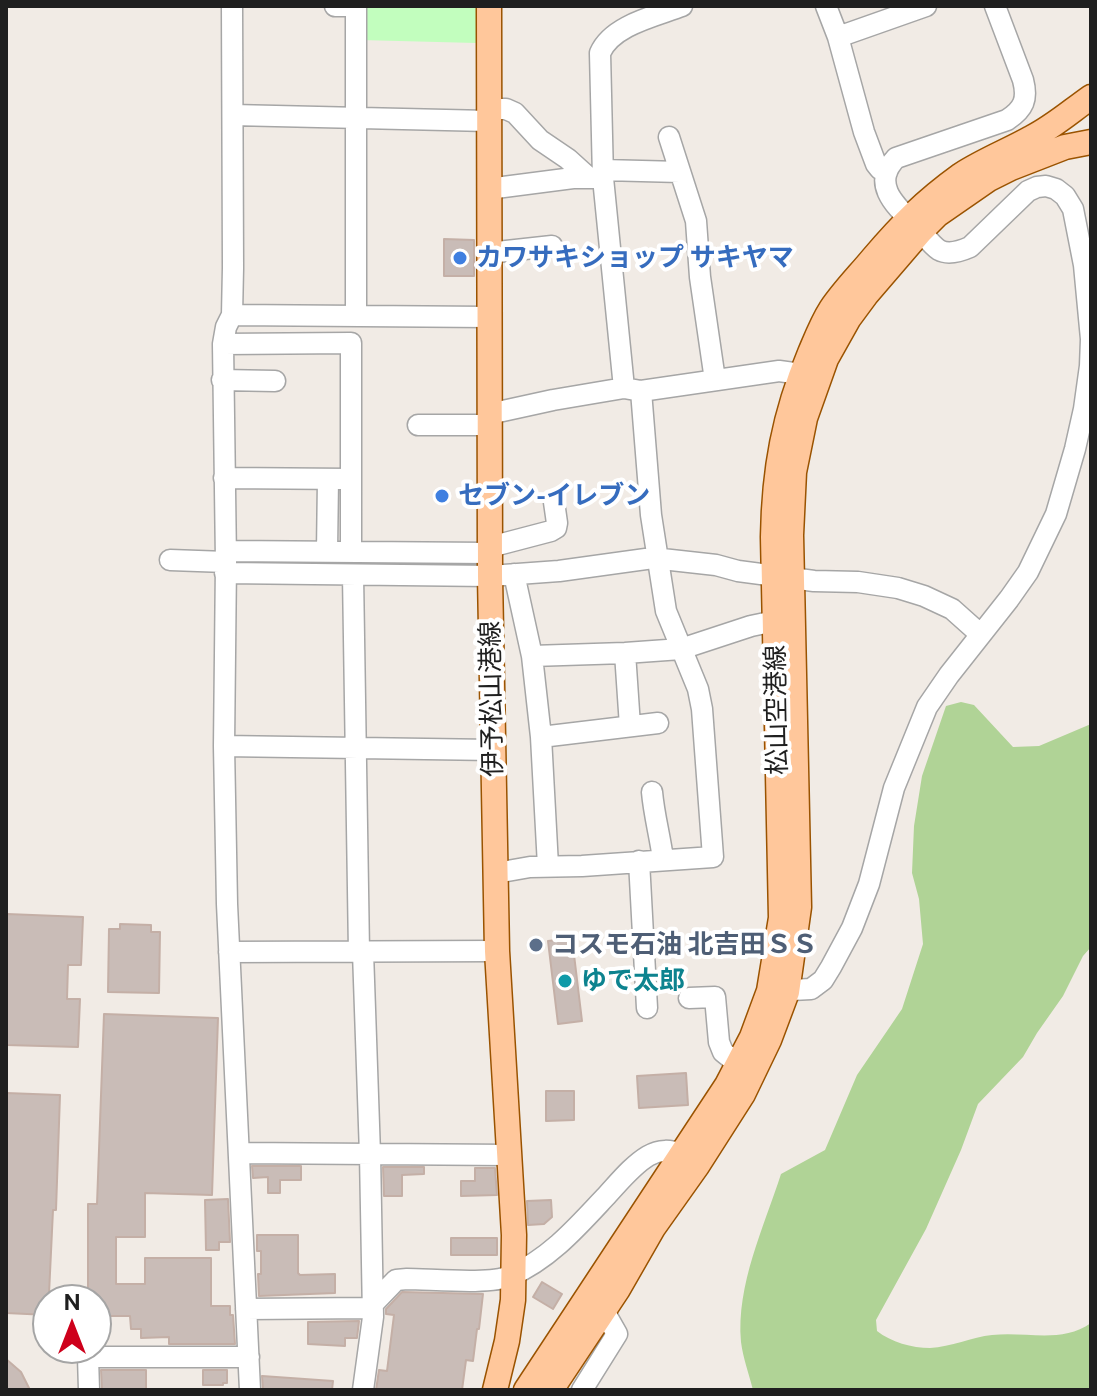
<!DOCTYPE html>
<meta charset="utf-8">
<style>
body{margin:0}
#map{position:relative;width:1097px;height:1396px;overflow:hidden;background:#f1ebe5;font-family:"Public Sans",sans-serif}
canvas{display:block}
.frame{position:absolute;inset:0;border:8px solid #1f1f1f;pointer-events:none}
.north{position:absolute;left:32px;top:1284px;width:80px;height:80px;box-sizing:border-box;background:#fff;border:2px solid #a5a5a5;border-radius:50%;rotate:0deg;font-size:22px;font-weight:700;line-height:32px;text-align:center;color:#1f1f1f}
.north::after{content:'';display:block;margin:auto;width:28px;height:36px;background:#ce001b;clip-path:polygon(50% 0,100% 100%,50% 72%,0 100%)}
</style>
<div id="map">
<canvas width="1097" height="1396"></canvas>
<div class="frame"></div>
<div class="north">N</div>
</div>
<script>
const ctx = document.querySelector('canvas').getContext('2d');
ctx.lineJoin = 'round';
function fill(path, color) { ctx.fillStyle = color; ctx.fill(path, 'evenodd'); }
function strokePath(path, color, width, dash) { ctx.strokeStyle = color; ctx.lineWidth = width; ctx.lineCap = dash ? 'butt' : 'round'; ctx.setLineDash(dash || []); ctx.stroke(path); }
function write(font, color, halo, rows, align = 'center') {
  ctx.font = font + ' "Public Sans","Noto Sans JP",sans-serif'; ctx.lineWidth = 8; ctx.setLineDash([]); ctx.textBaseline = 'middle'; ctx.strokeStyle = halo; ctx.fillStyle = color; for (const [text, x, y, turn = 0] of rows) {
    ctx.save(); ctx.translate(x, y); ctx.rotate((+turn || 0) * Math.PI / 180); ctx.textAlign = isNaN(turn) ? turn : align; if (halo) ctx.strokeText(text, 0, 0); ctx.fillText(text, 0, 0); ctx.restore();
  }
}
fill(new Path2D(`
 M961 702 974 705 1013 747 1039 746 1091 724V947L1083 956 1063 996 1037 1033 1023 1057 978 1104 961 1150 926 1229 876 1320 877 1331C891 1342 912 1348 930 1348 951 1347 972 1337 992 1335 1026 1331 1061 1344 1091 1323V1390H985L973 1388 970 1390H753C749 1374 743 1358 741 1342 736 1285 764 1227 781 1174L825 1150 857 1075 902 1009 923 944 919 899 912 873 914 826 922 776 946 706Z`), '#b0d396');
fill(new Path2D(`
 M360 6H476V43L360 40Z`), '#c2febe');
const building = new Path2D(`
 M444 239 474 240V276H444Z
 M7 914 83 917 81 965H68L67 999H80L78 1047 6 1045Z
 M120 924 151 925V932H160L159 993 108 992 109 929H120Z
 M572 938 582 1021 558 1024 548 941Z
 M104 1014 218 1018 212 1195 145 1193V1237H116V1284H145V1258H211V1306H230V1315H233L235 1344H169V1337L141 1338V1329H131L130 1316H96V1300H88V1204H97Z
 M686 1073 688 1105 639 1108 637 1076Z
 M546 1091H574V1120L546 1121Z
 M6 1093 60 1095 56 1210H53L48 1315 6 1313Z
 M252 1166H301V1180H280V1193H268V1177L253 1178Z
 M383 1167H424V1174L402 1175V1196H384Z
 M475 1168H495L497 1195 461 1196V1181H475Z
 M228 1199 230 1242H219V1250H206L205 1200Z
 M551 1200 552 1217 544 1224 528 1225 527 1201Z
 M257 1235H298V1273L300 1275 335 1274V1293L259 1296 258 1274H261V1251H257Z
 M451 1238H497V1255H451Z
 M542 1282 562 1294 553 1309 533 1297Z
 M402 1292 483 1294 479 1329H477L473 1361 466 1360 462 1390H376L379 1370 387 1371 394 1315 386 1314V1309Z
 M359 1321 357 1338H345V1346L308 1344V1322Z
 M6 1359 21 1372 30 1390H6Z
 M101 1370H146V1390H102Z
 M203 1370H227V1383H223V1385H203Z
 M262 1376 333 1381 332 1390H263Z`);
fill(building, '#c9bcb7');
strokePath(building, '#c4afa6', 2);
const minor = new Path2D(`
 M232 6 233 268 232 315 226 327 223 344 226 562 224 746 227 904 250 1390
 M335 6H356
 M356 6V316
 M826 6 838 37 864 132 876 164 880 169 887 172
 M838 37 926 6
 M488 109H506L515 113 540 140 568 159 589 178
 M233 115 488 121
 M669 137 696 221 700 277 715 380
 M603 170 680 172
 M488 189 573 178H595
 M488 253 552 246
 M232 315 489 317
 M223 344 351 343V552
 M222 380 275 381
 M624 388 603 178 600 53C612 25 656 16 682 6
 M489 414 553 400 624 388 641 391 779 371 801 374
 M418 425H489
 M224 478 351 479
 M490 547 551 531 556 528 557 523 554 502
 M226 551 490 553
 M327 552 328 479
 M170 560 226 562
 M225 573 490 576 559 571 653 558 716 565 738 571 814 581 858 582 898 588 924 596 952 609 980 634
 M514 574 532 656 541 737 548 866
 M353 575 359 952
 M625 653 630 726
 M532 656 625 653 681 649 751 626 775 621
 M541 737 658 723
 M224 746 493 750
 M652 792C654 815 660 836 663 859
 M639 861 647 1008
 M496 873 530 867 582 866 713 857 702 709 698 689 666 611 651 515 641 391
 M229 952 497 951
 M773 991 811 989 823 980 831 967 852 928 869 884 894 788 927 707 949 675 1009 599 1028 572 1056 514 1075 449 1084 409 1090 366 1091 339 1084 265 1073 209 1065 196 1056 189 1046 186 1037 187 1028 191 970 247C961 251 948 255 939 250 931 245 923 233 917 227 897 207 870 185 896 158L1007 120C1024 109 1028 99 1023 80L995 6
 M689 998 715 997 719 1042 723 1052 738 1064
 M239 1153 510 1155
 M246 1309 369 1308 396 1280 407 1279C431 1279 490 1285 510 1276 550 1259 579 1225 608 1194 620 1181 633 1165 648 1156 660 1149 670 1150 683 1154
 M89 1390 88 1357H249
 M363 1390 373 1317 370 1154 363 952
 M582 1390 617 1334 604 1311`);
const major = new Path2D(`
 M489 6 490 576 497 951 514 1235 513 1300 507 1341 495 1390
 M526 1390 727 1085 752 1037 769 991 781 918 773 537C774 470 784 415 810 353 816 339 822 323 831 309 843 291 859 275 873 258 902 224 925 201 961 175 984 160 1008 151 1031 138 1053 127 1071 111 1091 97
 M551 1390 618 1289 653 1228 697 1166 743 1094 769 1040 787 992 799 907 791 535 794 472 805 418 826 359 849 318 866 295 921 231 937 215 989 179 1011 168 1065 147 1091 142`);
strokePath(minor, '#a6a6a6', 23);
strokePath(major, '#9a5300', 27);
strokePath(minor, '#fff', 20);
strokePath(major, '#ffc79b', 24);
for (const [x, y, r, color] of [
 [460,258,8,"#3f7fe0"],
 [442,496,8,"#3f7fe0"],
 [536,945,8,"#5c6f8a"],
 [565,981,8,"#0f9aa8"]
]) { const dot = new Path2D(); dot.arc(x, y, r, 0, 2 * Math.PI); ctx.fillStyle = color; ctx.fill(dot); strokePath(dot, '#fff', 3); }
write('bold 26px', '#366cbe', '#fff', [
 ["カワサキショップ サキヤマ",476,258],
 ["セブン-イレブン",458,496]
], 'left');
write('26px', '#1f1f1f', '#fff', [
 ["伊予松山港線",492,699,-91],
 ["松山空港線",777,710,-91]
]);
write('bold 26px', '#4e5e75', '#fff', [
 ["コスモ石油 北吉田ＳＳ",552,945]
], 'left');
write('bold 26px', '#0d838f', '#fff', [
 ["ゆで太郎",581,981]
], 'left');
</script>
